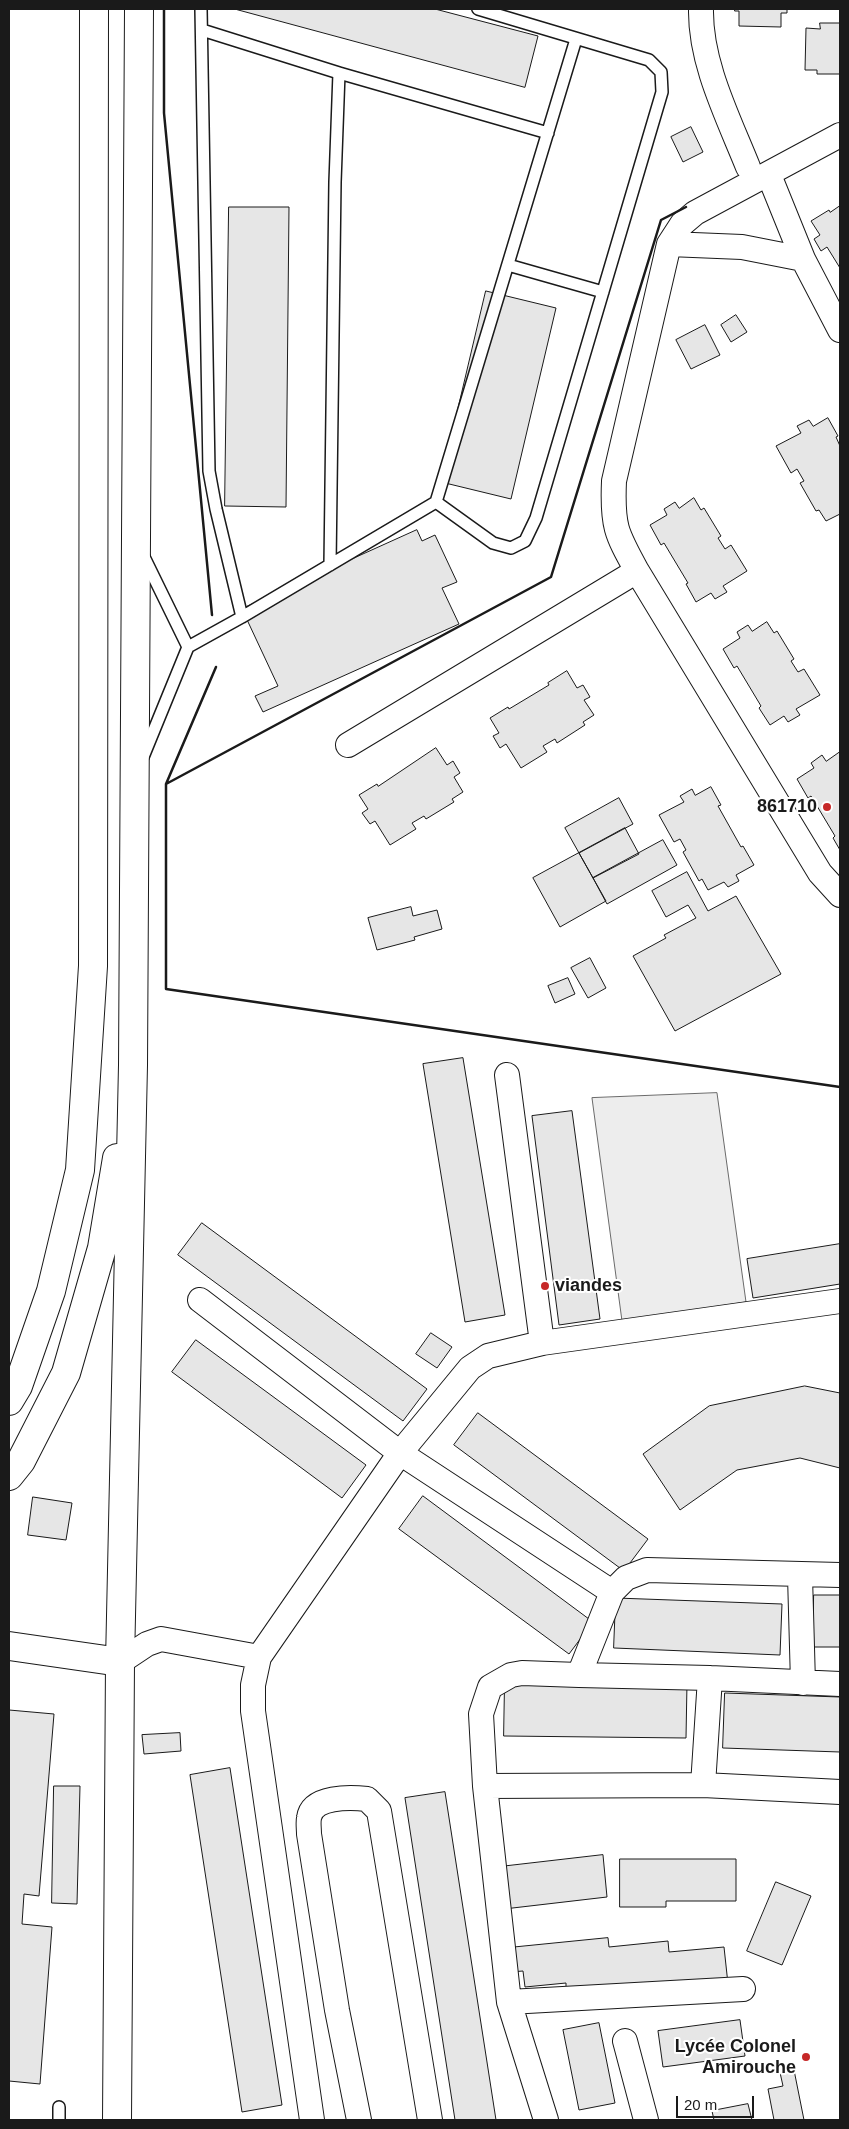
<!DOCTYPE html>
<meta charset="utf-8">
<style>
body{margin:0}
#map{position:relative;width:849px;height:2129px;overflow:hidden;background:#fff;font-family:Arial,sans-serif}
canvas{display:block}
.frame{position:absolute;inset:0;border:10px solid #1a1a1a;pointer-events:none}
.scale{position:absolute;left:676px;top:2096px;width:78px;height:22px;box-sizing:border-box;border:2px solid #1a1a1a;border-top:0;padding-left:6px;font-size:15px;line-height:18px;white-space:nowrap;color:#1a1a1a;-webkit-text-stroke:4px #fff;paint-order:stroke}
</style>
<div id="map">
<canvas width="849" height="2129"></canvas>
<div class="frame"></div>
<div class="scale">20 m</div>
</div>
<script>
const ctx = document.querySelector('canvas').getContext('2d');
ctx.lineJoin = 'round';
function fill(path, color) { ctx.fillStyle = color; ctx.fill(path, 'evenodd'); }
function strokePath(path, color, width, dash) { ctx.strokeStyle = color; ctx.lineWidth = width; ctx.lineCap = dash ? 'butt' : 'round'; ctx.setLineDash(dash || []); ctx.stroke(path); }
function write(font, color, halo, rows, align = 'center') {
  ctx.font = font + ' Arial,sans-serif'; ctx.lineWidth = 4; ctx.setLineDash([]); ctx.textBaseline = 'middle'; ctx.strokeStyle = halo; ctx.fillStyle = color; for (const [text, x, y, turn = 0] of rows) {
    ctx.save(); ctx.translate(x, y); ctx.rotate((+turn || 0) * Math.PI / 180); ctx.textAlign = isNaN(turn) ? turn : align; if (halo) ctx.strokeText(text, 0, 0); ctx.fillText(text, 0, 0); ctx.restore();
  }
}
const parking = new Path2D(`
 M717 1093 746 1302 622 1321 592 1098Z`);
fill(parking, '#ededed');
strokePath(parking, '#6a6a6a', 1);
const building = new Path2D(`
 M235 9H435L538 36 525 87Z
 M735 9H787V13H781V27L739 26V11H735Z
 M820 23H840V74H817V70H805L806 28 820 29Z
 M691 127 703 152 683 162 671 137Z
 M840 206V268L827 247 821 251 814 239 820 235 811 221 829 210 830 212Z
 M229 207H289L286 507 225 506Z
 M486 291 556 308 511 499 441 482Z
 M736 315 747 332 731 342 721 325Z
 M705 325 720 355 691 369 676 340Z
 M828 418 838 436 836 437 840 446V514L826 521 819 510 816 511 800 483 804 481 797 469 791 473 776 446 801 433 797 426 809 420 813 426Z
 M694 498 701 510 704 508 721 536 718 538 725 549 731 545 747 571 723 586 727 592 715 599 711 593 696 602 686 584 688 583 664 543 661 545 650 525 667 515 664 509 675 502 679 508Z
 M417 530 422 541 435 535 457 582 442 588 459 624 263 712 255 696 278 686 242 609Z
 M767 622 774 633 777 631 794 659 791 661 798 672 804 669 820 695 796 709 800 715 788 722 784 716 770 725 759 708 761 706 737 666 734 668 723 649 740 638 737 632 748 625 752 631Z
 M567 671 577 688 583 685 590 697 584 700 594 715 583 722 585 725 557 743 555 739 543 746 547 752 521 768 506 744 500 748 493 736 499 733 490 718 508 707 509 709 549 685 548 683Z
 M436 748 447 765 453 761 460 773 454 777 463 792 452 799 454 802 426 819 424 816 412 823 416 829 390 845 375 821 370 824 362 813 368 809 359 795 377 784 378 786Z
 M840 752V850L833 838 835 836 811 796 808 798 797 779 814 768 811 763 822 755 826 761Z
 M711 787 721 805 718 806 741 847 743 846 754 865 736 875 739 881 728 887 724 882 708 890 702 879 699 881 683 852 686 850 680 839 674 842 659 815 684 802 680 796 692 789 695 795Z
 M619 798 633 824 579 853 565 828Z
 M625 828 639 854 593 878 579 853Z
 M663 840 677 865 607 904 593 878Z
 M579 853 606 901 560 927 533 878Z
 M687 872 708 911 736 896 781 974 675 1031 633 956 666 938 664 935 696 918 688 905 666 917 652 891Z
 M411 907 413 916 437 910 442 929 414 937 415 940 377 950 368 918Z
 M590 958 606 988 588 998 571 968Z
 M568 978 575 994 555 1003 548 986Z
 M463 1058 505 1315 465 1322 423 1064Z
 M572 1111 600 1319 559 1325 532 1116Z
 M202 1223 427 1389 403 1421 178 1255Z
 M840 1244V1284L753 1298 747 1259Z
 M431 1333 452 1347 437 1368 416 1354Z
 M196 1340 366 1465 342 1498 172 1372Z
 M805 1386 840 1393V1468L800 1458 737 1470 680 1510 643 1454 709 1406Z
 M478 1413 648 1539 624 1571 454 1445Z
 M423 1496 593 1622 569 1654 399 1529Z
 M33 1497 72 1503 66 1540 28 1535Z
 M814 1595H840V1647H813Z
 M616 1598 782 1604 780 1655 614 1648Z
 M505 1680 687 1683 686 1738 504 1736Z
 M725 1693 840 1697V1752L723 1748Z
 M9 1710 54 1714 39 1896 24 1894 22 1924 52 1927 40 2084 9 2081Z
 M180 1733 181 1751 144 1754 142 1735Z
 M230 1768 282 2105 242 2112 190 1775Z
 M54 1786H80L77 1904 52 1903Z
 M445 1792 496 2120H455L405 1798Z
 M603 1855 607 1897 504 1909 499 1867Z
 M620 1859H736V1901H666V1907H620Z
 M776 1882 811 1896 782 1965 747 1951Z
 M608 1938 609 1947 668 1941 669 1952 724 1947 728 1984 566 1991V1983L525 1987 523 1971 510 1972 508 1948Z
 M740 2020 745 2056 663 2067 658 2031Z
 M599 2023 615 2103 579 2110 563 2030Z
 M793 2065 804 2120H774L768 2089 783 2086 779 2068Z
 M748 2104 752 2120H714L712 2111Z`);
fill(building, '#e6e6e6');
strokePath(building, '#1a1a1a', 1);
const lane = new Path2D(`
 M201 9 209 471 216 509 242 617
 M202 30 339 73 335 182 330 565
 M339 73 548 133
 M508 265 603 292
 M436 502 493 543 511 548 525 541 536 518 662 92 661 72 649 60 478 9
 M143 555 188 647 143 757
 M188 647 242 617 436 502 576 39
 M59 2107V2120`);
const street = new Path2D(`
 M701 9C700 63 728 117 748 167
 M840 135 695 213 682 224 669 244 614 481C612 526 616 533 637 571L820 873 840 895
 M769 175 803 259 840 330
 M669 244 742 247 803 259
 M348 745 637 571
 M507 1075 542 1343
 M200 1300 400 1453 612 1592
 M800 1576 803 1683
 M120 1662 147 1644 161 1639 259 1657
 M579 1675 710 1678 840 1684
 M703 1785 710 1678
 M485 1786 703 1785 840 1792
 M509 2002 743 1989
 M625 2041 646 2120
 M312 2120 253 1711V1685L259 1657 400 1453 470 1368 488 1356 542 1343 840 1301
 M359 2120 337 2010 309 1834C309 1829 308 1823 309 1818 312 1796 350 1797 367 1799L379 1811 430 2120
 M546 2120 509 2002 485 1786 481 1714 490 1687 511 1675 522 1673 579 1675 612 1592 626 1578 647 1570 840 1575`);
const secondary = new Path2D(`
 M117 2120 120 1662`);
const highway = new Path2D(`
 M9 1401 18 1386 51 1291 80 1170 93 966 94 9
 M9 1476 21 1461 66 1373 102 1248 117 1158
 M9 1646 120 1662 133 1065 139 9`);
strokePath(lane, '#1a1a1a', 14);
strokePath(street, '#1a1a1a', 26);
strokePath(secondary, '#1a1a1a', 30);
strokePath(highway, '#1a1a1a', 30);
strokePath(lane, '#fff', 11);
strokePath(street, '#fff', 24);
strokePath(secondary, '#fff', 28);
strokePath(highway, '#fff', 28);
strokePath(new Path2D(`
 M164 9V113L212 615
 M216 667 166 784V989L840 1087
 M166 784 551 577 661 220 686 207`), '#1a1a1a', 2.5);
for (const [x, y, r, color] of [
 [827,807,5,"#c62828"],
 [545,1286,5,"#c62828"],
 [806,2057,5,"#c62828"]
]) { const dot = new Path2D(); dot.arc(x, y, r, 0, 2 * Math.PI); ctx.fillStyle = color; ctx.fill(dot); strokePath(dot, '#fff', 2); }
write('bold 18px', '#1a1a1a', '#fff', [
 ["861710",817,807],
 ["viandes",555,1286,"left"],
 ["Lycée Colonel",796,2047],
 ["Amirouche",796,2068]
], 'right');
</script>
